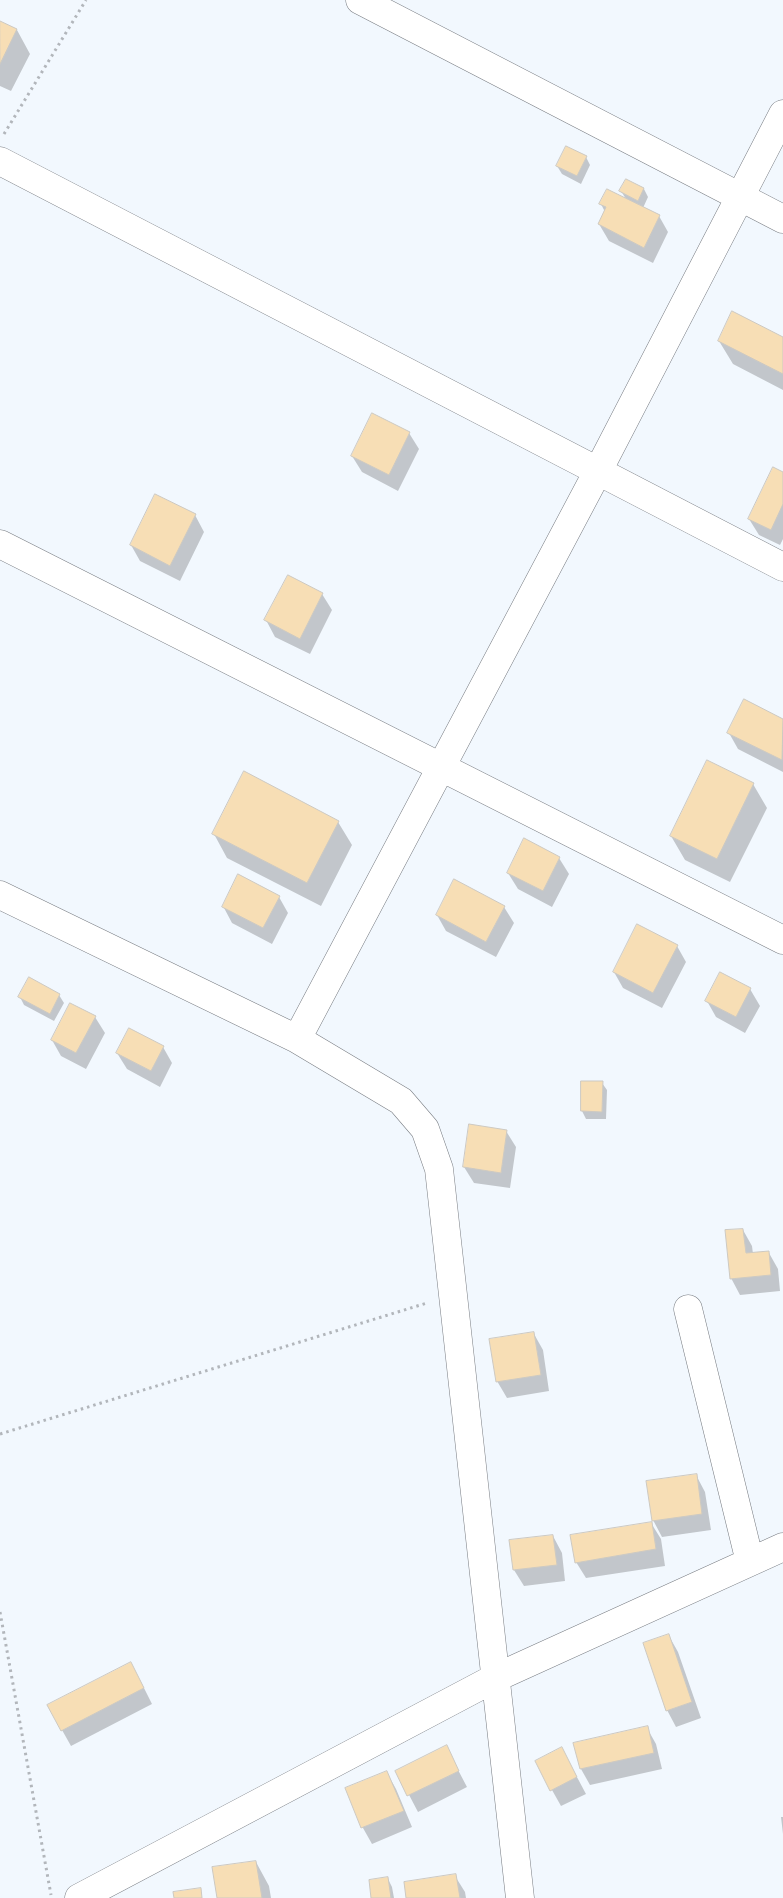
<!DOCTYPE html>
<style>
body{margin:0}
canvas{display:block;background:#f2f8fe}
</style>
<canvas width="783" height="1898"></canvas>
<script>
const ctx = document.querySelector('canvas').getContext('2d');
ctx.lineJoin = 'round';
function fill(path, color) { ctx.fillStyle = color; ctx.fill(path, 'evenodd'); }
function strokePath(path, color, width, dash) { ctx.strokeStyle = color; ctx.lineWidth = width; ctx.lineCap = dash ? 'butt' : 'round'; ctx.setLineDash(dash || []); ctx.stroke(path); }
fill(new Path2D(`
 M0 22 17 30 30 54 11 91 0 86Z
 M586 157 590 165 581 184 562 174 557 166Z
 M626 180 644 189 648 197 643 208 659 216 668 232 653 263 609 241 599 224 605 212 601 204 626 199 621 191Z
 M783 338V390L733 364 719 341Z
 M409 433 419 449 398 491 362 472 352 456Z
 M783 473V539L780 545 759 535 749 519Z
 M195 515 204 532 180 581 140 561 131 545Z
 M322 594 332 610 310 654 275 637 266 620Z
 M744 700 783 720V772L738 749 729 733Z
 M753 784 767 808 730 882 685 860 671 836Z
 M338 822 352 845 321 906 227 858 214 834Z
 M559 858 569 874 552 907 518 889 508 873Z
 M279 897 288 913 272 944 232 923 223 906Z
 M504 907 514 923 496 957 446 931 437 915Z
 M677 946 686 962 662 1008 623 988 614 972Z
 M750 989 760 1006 745 1033 716 1017 707 1001Z
 M59 995 64 1003 54 1021 24 1005 20 997Z
 M95 1017 105 1033 86 1069 61 1056 52 1040Z
 M163 1047 172 1063 160 1087 127 1069 117 1053Z
 M602 1083 607 1090 606 1119H586L582 1111Z
 M506 1131 516 1147 510 1188 474 1183 464 1167Z
 M743 1230 752 1246 753 1254 769 1253 778 1269 780 1291 740 1295 731 1278Z
 M534 1334 543 1350 549 1391 507 1398 497 1381Z
 M696 1475 705 1492 711 1530 662 1537 653 1520Z
 M651 1523 661 1539 665 1566 586 1578 576 1562Z
 M553 1536 562 1553 565 1581 524 1586 514 1570Z
 M669 1636 678 1652 701 1718 676 1727 667 1710Z
 M140 1680 152 1704 71 1746 62 1730Z
 M647 1728 656 1744 662 1769 590 1785 581 1769 575 1744Z
 M446 1747 467 1787 418 1812 397 1772Z
 M562 1749 586 1794 561 1806 552 1790Z
 M387 1773 396 1789 412 1827 372 1844 363 1828 347 1789Z
 M781 1817H783V1834Z
 M256 1862 269 1886 271 1898H218Z
 M455 1876 465 1892 466 1898H407Z
 M388 1879 392 1887 394 1898H373Z`), '#0003');
const building = new Path2D(`
 M0 21 17 29 0 64Z
 M566 146 587 156 577 176 556 166Z
 M626 179 644 188 638 201 619 191Z
 M607 189 660 215 644 248 598 224 606 207 599 204Z
 M732 311 783 337V374L718 341Z
 M372 413 410 432 389 475 351 456Z
 M773 467 783 472V504L771 530 748 519Z
 M155 494 196 514 170 566 130 545Z
 M288 575 323 593 300 639 264 620Z
 M744 699 783 719 782 760 727 733Z
 M707 760 754 783 717 859 670 836Z
 M244 771 339 821 307 883 212 834Z
 M524 838 560 857 543 891 507 873Z
 M238 874 280 896 263 928 222 907Z
 M454 879 505 906 486 942 436 915Z
 M637 924 678 945 653 993 613 972Z
 M720 972 751 988 736 1017 705 1001Z
 M29 977 60 994 50 1014 18 997Z
 M70 1003 96 1016 76 1053 51 1040Z
 M129 1028 164 1046 151 1071 116 1053Z
 M581 1081H603L602 1112 581 1111Z
 M469 1124 507 1130 501 1173 463 1167Z
 M743 1229 746 1253 769 1251 771 1275 730 1279 725 1230Z
 M534 1332 541 1375 496 1382 489 1339Z
 M697 1474 702 1514 652 1521 646 1481Z
 M652 1522 656 1549 575 1563 570 1535Z
 M553 1535 557 1565 513 1570 509 1540Z
 M669 1634 692 1702 666 1711 643 1643Z
 M131 1662 144 1688 61 1731 47 1705Z
 M648 1726 654 1753 580 1769 573 1743Z
 M447 1745 459 1771 407 1796 395 1771Z
 M562 1747 577 1777 550 1791 535 1761Z
 M387 1771 404 1811 361 1828 345 1788Z
 M256 1861 262 1898H217L212 1867Z
 M456 1874 460 1898H406L404 1882Z
 M388 1877 391 1898H371L369 1880Z
 M201 1888 202 1898H174L173 1892Z`);
fill(building, '#f7deb5');
strokePath(building, '#cdc9c2', 1);
const minor = new Path2D(`
 M360 0 783 219
 M0 161 783 567
 M0 544 783 940
 M0 895 297 1039 401 1101 425 1129 439 1169 520 1898
 M297 1039 598 471 783 114
 M688 1309 750 1562
 M79 1898 495 1678 783 1547`);
strokePath(minor, '#787c82', 29);
strokePath(new Path2D(`
 M4 134 86 0
 M0 1434 427 1303
 M0 1612 51 1895`), '#b2b6bb', 3, [2.5, 4]);
strokePath(minor, '#fff', 28);
</script>
